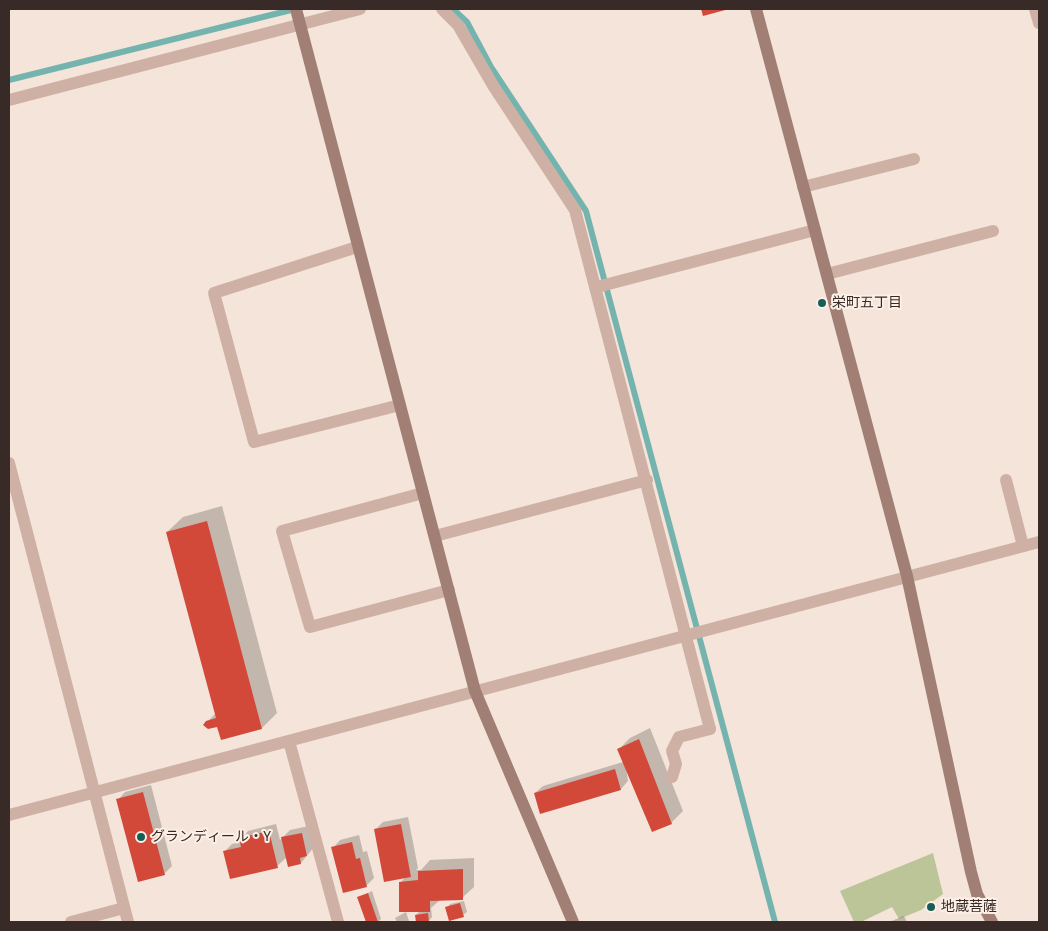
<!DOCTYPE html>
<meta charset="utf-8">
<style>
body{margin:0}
#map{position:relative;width:1048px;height:931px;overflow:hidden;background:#f4e4d9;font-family:Poppins,sans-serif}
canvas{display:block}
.frame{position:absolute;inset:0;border:10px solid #382a26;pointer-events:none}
</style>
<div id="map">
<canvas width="1048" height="931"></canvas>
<div class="frame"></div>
</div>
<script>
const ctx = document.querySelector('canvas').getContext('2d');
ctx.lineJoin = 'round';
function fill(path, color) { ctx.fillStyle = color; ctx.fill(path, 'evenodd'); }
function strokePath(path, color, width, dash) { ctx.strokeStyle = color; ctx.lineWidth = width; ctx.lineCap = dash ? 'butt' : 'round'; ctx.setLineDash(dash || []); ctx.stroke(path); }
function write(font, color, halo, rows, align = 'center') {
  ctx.font = font + ' Poppins,"Noto Sans JP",sans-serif'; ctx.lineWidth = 4; ctx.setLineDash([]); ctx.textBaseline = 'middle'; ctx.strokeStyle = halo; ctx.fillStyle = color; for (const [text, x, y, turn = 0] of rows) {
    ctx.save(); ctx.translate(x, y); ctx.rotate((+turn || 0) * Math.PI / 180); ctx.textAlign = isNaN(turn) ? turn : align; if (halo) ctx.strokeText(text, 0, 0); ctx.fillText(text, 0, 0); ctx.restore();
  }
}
fill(new Path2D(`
 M933 853 943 894 921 910 899 919 892 907 861 922H854L840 891Z`), '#bcc598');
fill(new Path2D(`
 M222 506 277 713 262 728 218 726 207 722 216 713 167 532 183 517Z
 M650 728 683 811 671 823 626 768 628 781 621 789 535 793 543 786 623 762 618 750 630 738Z
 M151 785 172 866 164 874 118 800 125 792Z
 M408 817 418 868 416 870H421L430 860 474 858V887L462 898 440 900 431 908 432 917 429 921 418 922 416 915 421 910 401 882 406 876 375 830 383 822Z
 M276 824 280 840 290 830 309 826 314 847 301 863 287 857 277 866 224 852 232 844 241 842V839L248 831Z
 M359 835 363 852 367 851 374 878 366 886 333 848 340 840Z
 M372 891 381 919 378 922H367L358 898Z
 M464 901 467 912 463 915 447 908 450 904Z
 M406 912 409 921 397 922 395 918Z
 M904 916 907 922H889Z`), '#0003');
strokePath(new Path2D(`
 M453 9 467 22 491 67 586 211 775 922
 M9 80 295 9`), '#75b4ae', 6);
fill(new Path2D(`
 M701 9H729L703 16Z
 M207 521 262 729 221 740 217 727 208 729 203 725 206 721 216 718 166 532Z
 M639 739 672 824 652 832 617 749Z
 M615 769 621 790 540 814 534 793Z
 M143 792 165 875 138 882 116 799Z
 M401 824 411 877 384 882 374 829Z
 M269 831 278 868 230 879 223 851 241 847 239 838Z
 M302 833 307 856 300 858 301 864 288 867 281 837Z
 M352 842 356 859 360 858 367 887 343 893 331 847Z
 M463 869V900L430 901V912H399V882L418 880V871Z
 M368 893 378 922H366L357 897Z
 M460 903 464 917 449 921 445 907Z
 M428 913 429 922H416L415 915Z`), '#d34939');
strokePath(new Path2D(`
 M1035 9 1039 23
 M803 187 914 159
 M357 247 214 293 254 442 400 405
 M827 274 993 231
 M1006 480 1023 546
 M423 493 282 531 310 627 449 590
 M435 536 647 480
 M672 777 676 764 672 751 679 737 710 729
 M71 922 124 908`), '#ceb1a4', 12);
strokePath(new Path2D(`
 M442 9 458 25 494 87 575 210 710 729
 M9 100 360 9
 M597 287 815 230
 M9 463 128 922
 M289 741 338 922
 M9 815 1039 542`), '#ceb1a4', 12);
strokePath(new Path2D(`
 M296 9 475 691 573 922
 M756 9 907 576 971 872 977 894 992 922`), '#a17f75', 12);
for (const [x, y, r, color] of [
 [822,303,5,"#175e59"],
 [141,837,5,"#175e59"],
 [931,907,5,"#175e59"]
]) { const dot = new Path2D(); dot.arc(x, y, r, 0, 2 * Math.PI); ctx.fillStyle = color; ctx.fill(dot); strokePath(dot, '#fbefe6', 2); }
write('14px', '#382a26', '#fbefe6', [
 ["栄町五丁目",832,303],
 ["グランディール・Y",151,837],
 ["地蔵菩薩",941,907]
], 'left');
</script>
